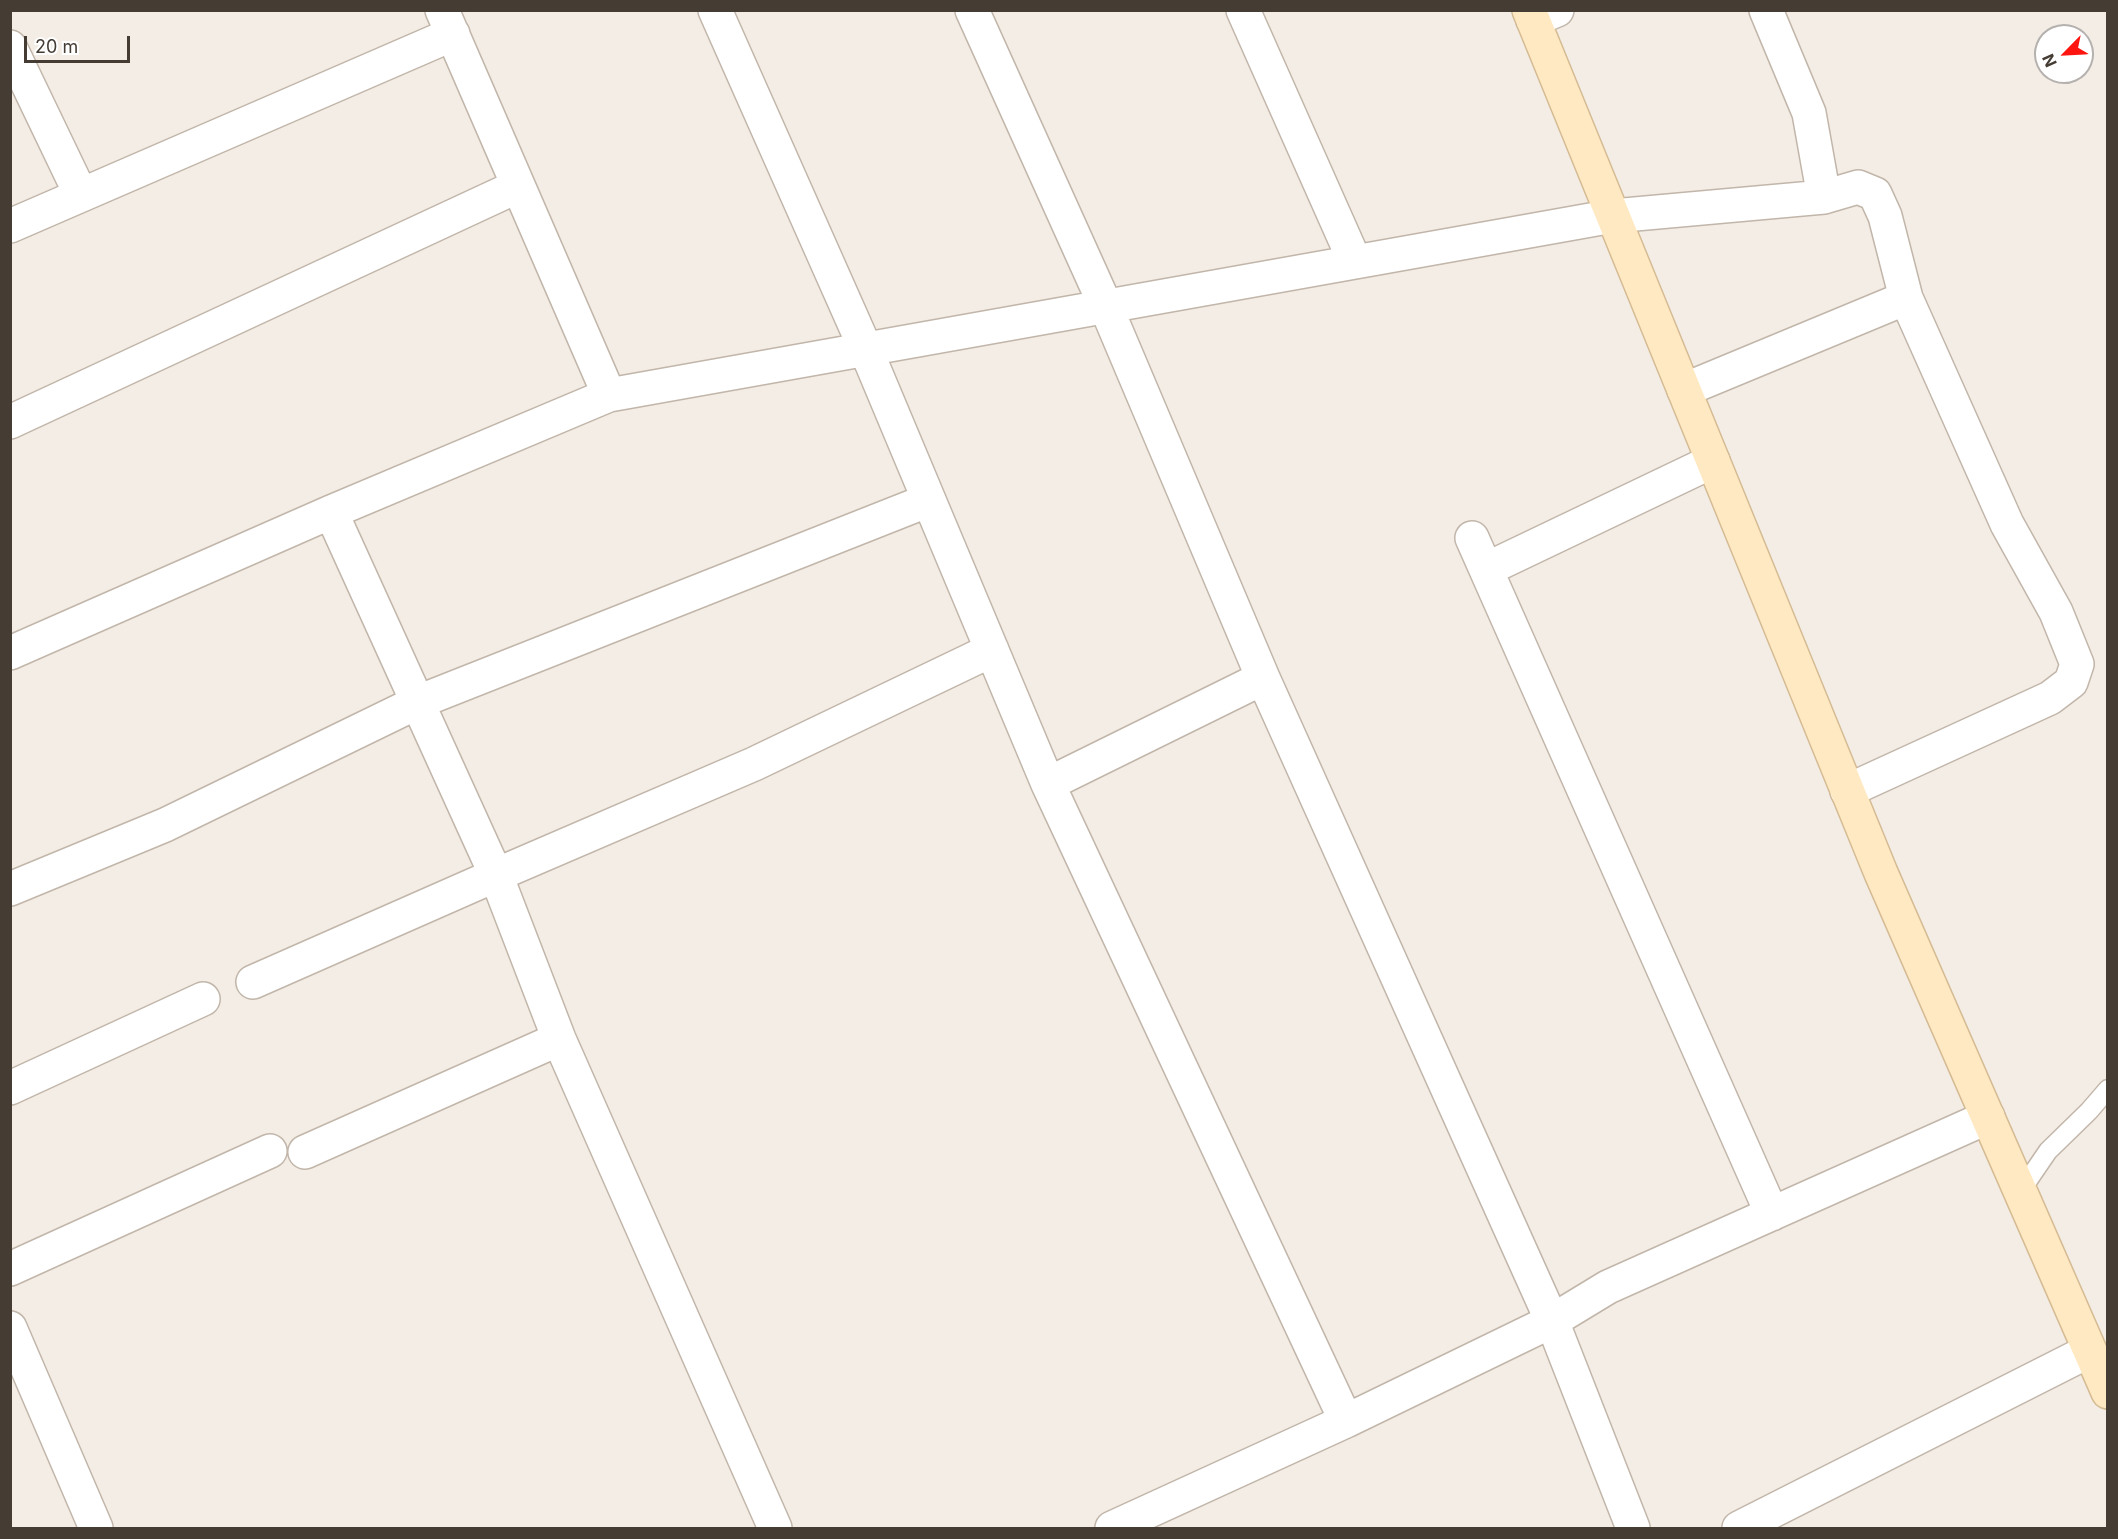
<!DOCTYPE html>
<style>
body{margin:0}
#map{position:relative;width:2118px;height:1539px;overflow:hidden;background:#f3ede5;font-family:Inter,sans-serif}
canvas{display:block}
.frame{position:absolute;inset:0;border:12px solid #453c34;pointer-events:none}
.north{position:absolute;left:2034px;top:24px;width:60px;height:60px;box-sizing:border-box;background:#fff;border:2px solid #b5b1ae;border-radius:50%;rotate:246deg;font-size:16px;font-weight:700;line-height:24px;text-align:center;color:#453c34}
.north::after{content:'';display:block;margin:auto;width:21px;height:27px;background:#ff150f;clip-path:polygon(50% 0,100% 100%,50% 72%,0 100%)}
.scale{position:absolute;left:24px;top:36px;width:106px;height:27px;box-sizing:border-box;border:3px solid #453c34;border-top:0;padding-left:8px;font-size:18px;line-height:21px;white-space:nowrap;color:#453c34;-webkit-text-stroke:4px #fff;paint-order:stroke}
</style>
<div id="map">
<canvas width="2118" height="1539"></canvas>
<div class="frame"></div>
<div class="north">N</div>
<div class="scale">20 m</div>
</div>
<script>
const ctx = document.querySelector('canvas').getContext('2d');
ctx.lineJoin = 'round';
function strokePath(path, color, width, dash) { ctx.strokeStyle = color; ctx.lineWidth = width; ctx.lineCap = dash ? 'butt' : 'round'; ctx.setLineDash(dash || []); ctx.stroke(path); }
const lane = new Path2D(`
 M2020 1192 2048 1151 2089 1111 2108 1089`);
const street = new Path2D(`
 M442 10 609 395
 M715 10 866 350 1048 784 1346 1421
 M972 10 1106 307 1263 678 1552 1321 1633 1528
 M1243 10 1355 262
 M1766 10 1809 113 1824 197
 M1533 20 1557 10
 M10 47 81 195
 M10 226 453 34
 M1684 390 1906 298
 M10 422 518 186
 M331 512 496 875 559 1039 775 1528
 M1472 538 1772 1214
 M1487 569 1713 461
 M10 653 331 512 609 395 1613 216 1824 197 1858 187 1875 194 1885 216 1906 298 2007 524 2056 612 2077 664 2071 682 2050 698 1847 791
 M1048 784 1263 678
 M10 889 165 825 418 702 929 500
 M253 982 496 875 754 764 992 650
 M10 1088 203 999
 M305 1152 559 1039
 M10 1269 270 1151
 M10 1328 96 1528
 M1112 1528 1346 1421 1552 1321 1608 1287 1988 1117
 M1739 1528 2089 1351`);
const secondary = new Path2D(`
 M1529 10 1881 873 2108 1392`);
strokePath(lane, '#c2b6aa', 21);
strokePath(street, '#c2b6aa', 36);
strokePath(secondary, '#d5bb93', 36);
strokePath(lane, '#fff', 18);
strokePath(street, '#fff', 33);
strokePath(secondary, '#ffe9c2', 33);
</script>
